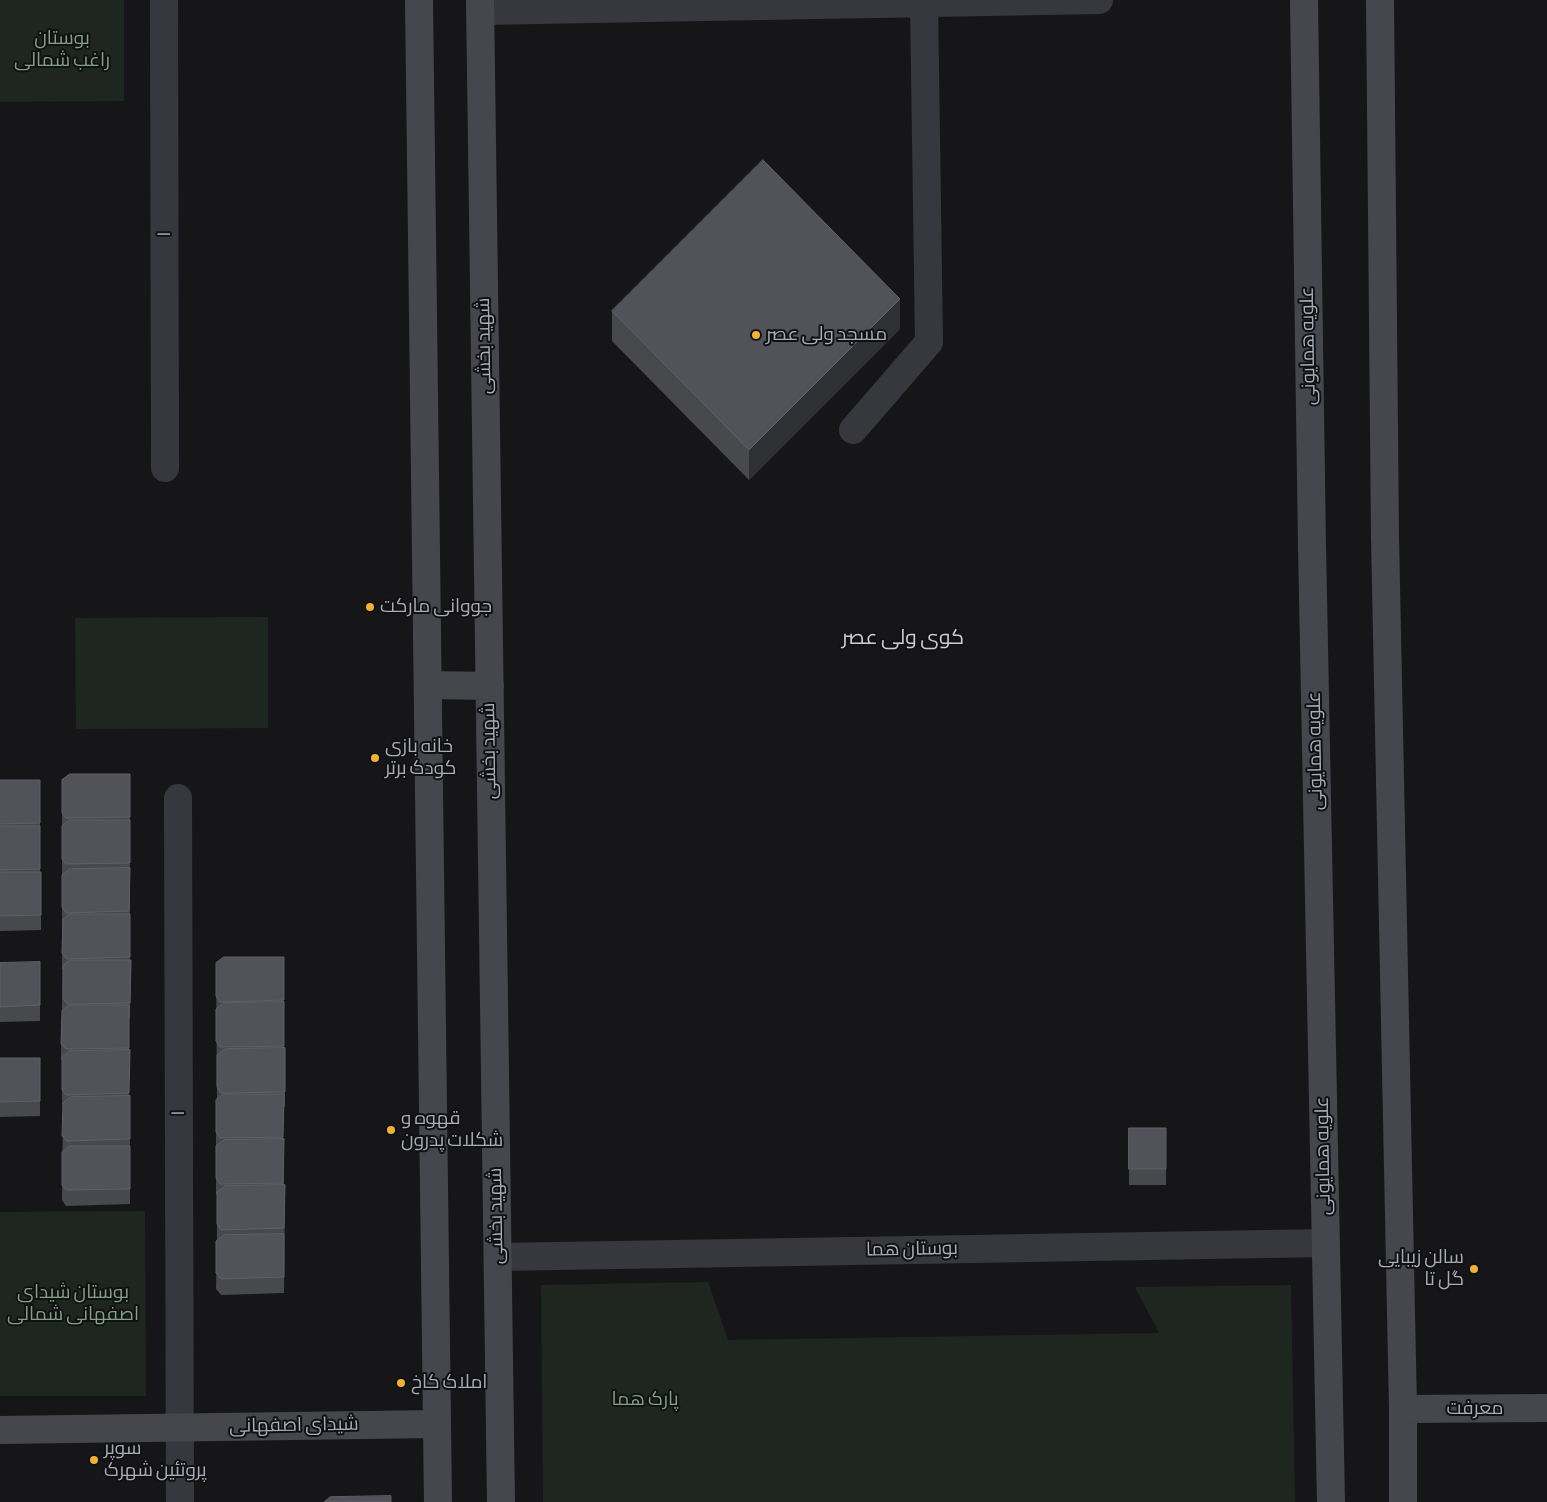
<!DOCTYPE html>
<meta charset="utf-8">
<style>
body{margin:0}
canvas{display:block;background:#161618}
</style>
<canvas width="1547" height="1502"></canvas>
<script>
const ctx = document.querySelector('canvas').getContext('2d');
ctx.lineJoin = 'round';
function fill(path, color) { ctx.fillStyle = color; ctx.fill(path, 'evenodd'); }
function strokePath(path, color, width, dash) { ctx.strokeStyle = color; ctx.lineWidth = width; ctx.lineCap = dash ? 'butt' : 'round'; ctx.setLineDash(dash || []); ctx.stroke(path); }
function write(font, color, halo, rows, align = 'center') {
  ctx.font = font + ' "Sofia Sans Condensed",Cairo,sans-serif'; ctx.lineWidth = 4; ctx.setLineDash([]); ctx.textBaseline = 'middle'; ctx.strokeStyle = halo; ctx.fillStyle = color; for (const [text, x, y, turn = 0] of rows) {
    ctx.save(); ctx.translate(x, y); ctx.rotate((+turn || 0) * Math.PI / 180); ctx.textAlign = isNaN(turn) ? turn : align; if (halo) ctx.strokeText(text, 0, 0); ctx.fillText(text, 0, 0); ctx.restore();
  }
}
fill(new Path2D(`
 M0 0H124V101L0 102Z
 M268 617V728L76 729 75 618Z
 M145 1211 146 1396H0V1212Z
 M708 1282 728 1340 1159 1333 1135 1287 1291 1285 1295 1502H543L541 1285Z`), '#1e261f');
strokePath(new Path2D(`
 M164 0 165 468
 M480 11 1099 0
 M853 430 929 342 924 3
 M178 798 180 1502
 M498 1257 1326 1243`), '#37383d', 28);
strokePath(new Path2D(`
 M419 0 438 1502
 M480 0 501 1502
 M1304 0 1312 546 1331 1502
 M1380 0 1385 537 1403 1409V1502
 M428 685 490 686
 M1403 1409 1547 1408
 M0 1430 437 1424`), '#45474d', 28);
fill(new Path2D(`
 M612 311 900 329 749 480 612 341Z
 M130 774V960H131L130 1018H129V1096H130V1204L66 1206 62 1200 63 1107 62 1105V1060L61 1059V1044L63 970 62 969V780Z
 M0 780H40V872H41V930L0 931Z
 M284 957V1048H285V1107H284L283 1139 284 1185H285L284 1293 221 1295 216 1289 217 1240V1195L216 1194V1100L217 1099 216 963Z
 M40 962V1021L0 1022V963Z
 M0 1058H40V1116L0 1117Z
 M1129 1128H1166V1185H1129Z`), '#47494d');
fill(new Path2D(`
 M900 299V329L749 480V450Z`), '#2f3033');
const building = new Path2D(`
 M763 160 900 299 749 450 612 311Z
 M70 774H130V817L66 818 62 813V780Z
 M0 780H40V823L0 824Z
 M70 820H130V863L66 864 62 859V826Z
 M0 826H40V869L0 870Z
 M130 868 129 911 66 913 62 907V875L70 869Z
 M0 872H41V915L0 916Z
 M70 914H130V957L67 959 62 953 63 920Z
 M224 957H284V1000L220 1002 216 996V963Z
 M71 960H131L130 1003 68 1004 63 999V966Z
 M40 962V1005L0 1007V963Z
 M284 1002V1046L220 1047 216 1041V1009L224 1003Z
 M69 1005H129V1048L66 1049 61 1044 62 1011Z
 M285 1048V1092L221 1093 217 1087V1055L225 1049Z
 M130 1050 129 1093 66 1095 62 1090V1057L70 1051Z
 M0 1058H40V1101L0 1102Z
 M224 1094H284L283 1137 220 1138 216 1132V1100Z
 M130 1096V1139L67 1141 62 1136 63 1103 70 1097Z
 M1129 1128H1166V1169H1129Z
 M284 1139 283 1183 220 1184 216 1178V1146L224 1140Z
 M70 1146H130V1189L66 1190 62 1185V1152Z
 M285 1185 284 1228 221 1230 217 1224V1192L225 1186Z
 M284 1234V1277L221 1279 216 1273V1241L224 1235Z
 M391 1496V1502H324L330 1497Z`);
fill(building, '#525359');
strokePath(building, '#5f6168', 1);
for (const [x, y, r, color] of [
 [756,335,5,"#f2b134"],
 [370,607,5,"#f2b134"],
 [375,758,5,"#f2b134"],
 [391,1130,5,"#f2b134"],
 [1474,1269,5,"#f2b134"],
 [401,1383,5,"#f2b134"],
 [94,1460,5,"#f2b134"]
]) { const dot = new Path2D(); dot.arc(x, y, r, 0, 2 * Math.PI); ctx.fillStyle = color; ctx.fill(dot); strokePath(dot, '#111113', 2); }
write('19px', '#7fa381', '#111113', [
 ["بوستان",62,39],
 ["راغب شمالی",62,61],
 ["بوستان شیدای",73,1293],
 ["اصفهانی شمالی",73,1315],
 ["پارک هما",645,1400]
]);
write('19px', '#a8adb8', '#111113', [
 ["۱",165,234,-90],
 ["شهید بخشی",485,346,-91],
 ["علویه همایونی",1309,346,-91],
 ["شهید بخشی",490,751,-91],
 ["علویه همایونی",1316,751,-91],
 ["۱",179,1113,-90],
 ["علویه همایونی",1324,1156,-91],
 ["شهید بخشی",497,1216,-91],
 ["بوستان هما",912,1250,-1],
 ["معرفت",1475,1409],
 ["شیدای اصفهانی",294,1426,-1]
]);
write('19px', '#a8adb8', '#111113', [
 ["مسجد ولی عصر",766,335],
 ["جووانی مارکت",380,607],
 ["خانه بازی",385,747],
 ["کودک برتر",385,769],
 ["قهوه ‌و",401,1119],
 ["شکلات پدرون",401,1141],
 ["سالن زیبایی",1464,1258,"right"],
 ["گل تا",1464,1280,"right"],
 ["املاک کاخ",411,1383],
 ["سوپر",104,1449],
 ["پروتئین شهرک",104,1471]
], 'left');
write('21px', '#c9ccd4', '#111113', [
 ["کوی ولی عصر",903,639]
]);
</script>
